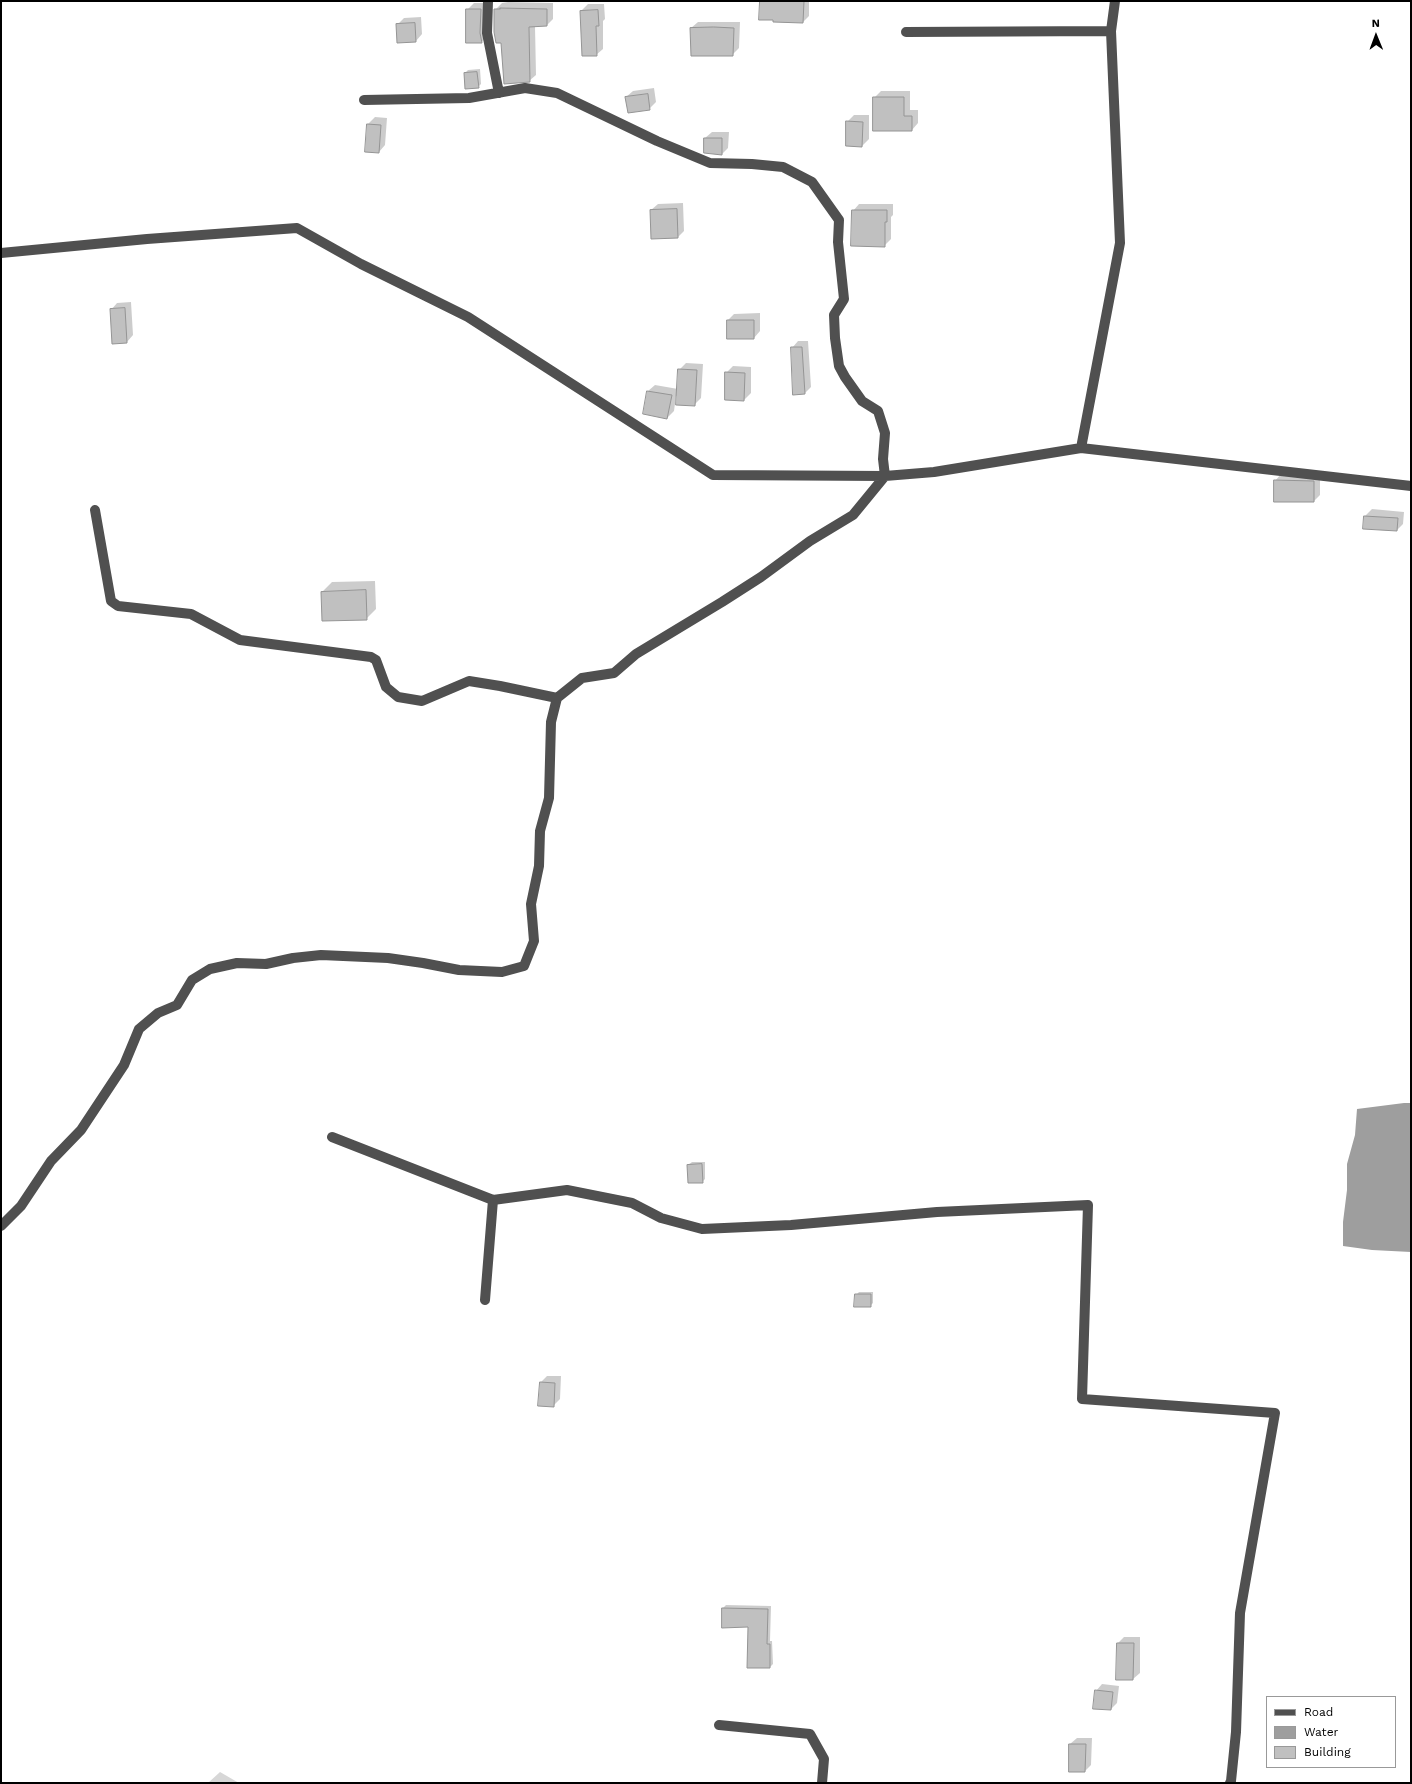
<!DOCTYPE html>
<style>
body{margin:0}
#map{position:relative;width:1412px;height:1784px;overflow:hidden;background:#fff;font-family:"Work Sans",sans-serif}
canvas{display:block}
.frame{position:absolute;inset:0;border:2px solid #000;pointer-events:none}
.legend{position:absolute;left:1266px;top:1696px;width:130px;height:72px;box-sizing:border-box;background:#fff;border:1px solid #999;margin:0;padding:5px 7px;list-style:none;font-size:12px;color:#000}
.legend li{display:flex;align-items:center;gap:8px;height:20px}
.legend b{width:20px;border:1px solid #999}
.north{position:absolute;left:1356px;top:16px;width:40px;height:40px;-webkit-text-stroke:3px #fff;paint-order:stroke;rotate:359deg;font-size:11px;font-weight:700;line-height:16px;text-align:center;color:#000}
.north::after{content:'';display:block;margin:auto;width:14px;height:18px;background:#000;clip-path:polygon(50% 0,100% 100%,50% 72%,0 100%)}
</style>
<div id="map">
<canvas width="1412" height="1784"></canvas>
<div class="frame"></div>
<ul class="legend">
<li><b style="height:5px;background:#505050"></b>Road</li>
<li><b style="height:11px;background:#9e9e9e"></b>Water</li>
<li><b style="height:11px;background:#c0c0c0"></b>Building</li>
</ul>
<div class="north">N</div>
</div>
<script>
const ctx = document.querySelector('canvas').getContext('2d');
ctx.lineJoin = 'round';
function fill(path, color) { ctx.fillStyle = color; ctx.fill(path, 'evenodd'); }
function strokePath(path, color, width, dash) { ctx.strokeStyle = color; ctx.lineWidth = width; ctx.lineCap = dash ? 'butt' : 'round'; ctx.setLineDash(dash || []); ctx.stroke(path); }
fill(new Path2D(`
 M220 1772 239 1783H208Z`), '#d7d7d7');
fill(new Path2D(`
 M1404 1103H1411V1252L1372 1250 1343 1246V1222L1347 1190V1164L1355 1135 1357 1109Z`), '#9e9e9e');
fill(new Path2D(`
 M761 1H809V16L803 22Z
 M508 2 553 3V19L547 25 535 26 536 75 529 81 502 42 495 10 502 3Z
 M474 3H487L488 35 482 42H467V10Z
 M588 4H604L605 19 603 21V49L596 55 581 11Z
 M421 17 422 34 416 41 397 25 404 18Z
 M698 22H740L739 48 732 55 691 28Z
 M480 69 481 84 478 87 465 73 468 70Z
 M654 88 656 102 649 109 626 97 633 91Z
 M881 91H910V110H918V123L912 130 874 98Z
 M854 115H869V139L862 146 847 122Z
 M375 117 387 118 385 145 379 152 366 151 368 124Z
 M712 132H729L728 148 722 154 705 138Z
 M683 203 684 231 678 237 651 210 658 204Z
 M859 204H893V215L891 217V239L884 246 853 211Z
 M131 302 133 335 127 342 111 310 117 303Z
 M760 313V331L754 338 728 320 734 314Z
 M798 341H808L811 387 805 393 792 348Z
 M686 363 703 364 701 398 694 405 676 396 674 411 667 418 648 391 655 385 678 389 679 370Z
 M733 366 751 367V393L744 400 726 373Z
 M1281 474 1320 475V495L1314 501 1275 481Z
 M1372 509 1404 512 1403 524 1397 530 1364 528 1365 516Z
 M375 581 376 609 366 619 322 592 332 582Z
 M692 1162H705V1179L702 1182 688 1165Z
 M859 1292H873V1303L870 1306 856 1295Z
 M547 1376H561L560 1399 553 1406 541 1382Z
 M726 1605 771 1606 770 1641H772L773 1664 770 1667 749 1626 723 1608Z
 M1124 1637H1140V1673L1133 1679 1118 1643Z
 M1102 1684 1119 1686 1117 1703 1111 1709 1096 1691Z
 M1077 1738H1092L1091 1765 1085 1771 1070 1744Z`), '#0003');
const building = new Path2D(`
 M760 1H804L803 23 773 22V20H759Z
 M500 8 547 9V26L529 27 530 82 504 84 501 43H496L494 32V9H500Z
 M466 9H481L480 33 482 43H466Z
 M598 10 599 26H596L597 56H582L580 11Z
 M415 23 416 42 397 43 396 24Z
 M714 27 734 28 733 56H691L690 28Z
 M477 72 479 88 465 89 464 73Z
 M648 94 650 110 628 113 625 97Z
 M873 97H904V116H912V131H873Z
 M846 121 863 122 862 147 846 146Z
 M367 124 381 125 379 153 365 152Z
 M704 138H722V155L704 153Z
 M677 209 678 238 651 239 650 210Z
 M852 210H887V222H885V247L851 246Z
 M125 308 127 343 112 344 110 309Z
 M727 320H754V339H727Z
 M791 347H802L805 394 793 395Z
 M678 369 697 370 695 406 676 405Z
 M725 372 745 373 744 401 725 400Z
 M647 391 672 395 667 419 643 414Z
 M1274 480 1314 481V502H1274Z
 M1364 516 1398 518 1397 531 1363 529Z
 M366 590 367 620 322 621 321 592Z
 M702 1164 703 1183H688L687 1165Z
 M855 1294H871V1307H854Z
 M540 1382 555 1383 554 1407 538 1406Z
 M722 1608 768 1609 767 1644H770V1668H747L748 1627 722 1628Z
 M1117 1643H1134L1133 1680H1116Z
 M1095 1690 1113 1692 1111 1710 1093 1709Z
 M1069 1744H1086L1085 1772H1069Z`);
fill(building, '#c0c0c0');
strokePath(building, '#949494', 1);
strokePath(new Path2D(`
 M488 1 487 33 499 93
 M906 32 1111 31
 M1 253 147 239 297 228 361 264 468 317 713 475 885 476 934 472 1081 448 1411 486
 M1081 448 1120 243 1111 31 1115 1
 M95 510 111 601 118 606 191 614 240 640 371 657 376 660 386 687 398 697 422 701 469 681 500 686 557 698
 M332 1137 493 1200
 M1 1226 21 1206 51 1161 81 1130 124 1065 139 1029 158 1013 177 1005 192 980 210 969 237 963 266 964 293 958 321 955 388 958 423 963 459 970 502 972 524 966 534 941 531 904 539 866 540 831 549 798 551 722 557 698 582 678 614 673 636 654 722 602 761 577 810 541 853 515 885 476 883 459 885 433 878 411 862 401 845 377 839 366 835 338 834 315 844 299 838 242 839 220 812 182 783 167 752 164 710 163 657 141 557 93 525 88 469 98 364 100
 M485 1300 493 1200 567 1190 632 1203 661 1218 702 1229 791 1225 937 1212 1088 1205 1082 1399 1275 1413 1240 1613 1236 1732 1231 1781 1230 1783
 M719 1725 810 1734 824 1759 822 1783`), '#505050', 10);
</script>
